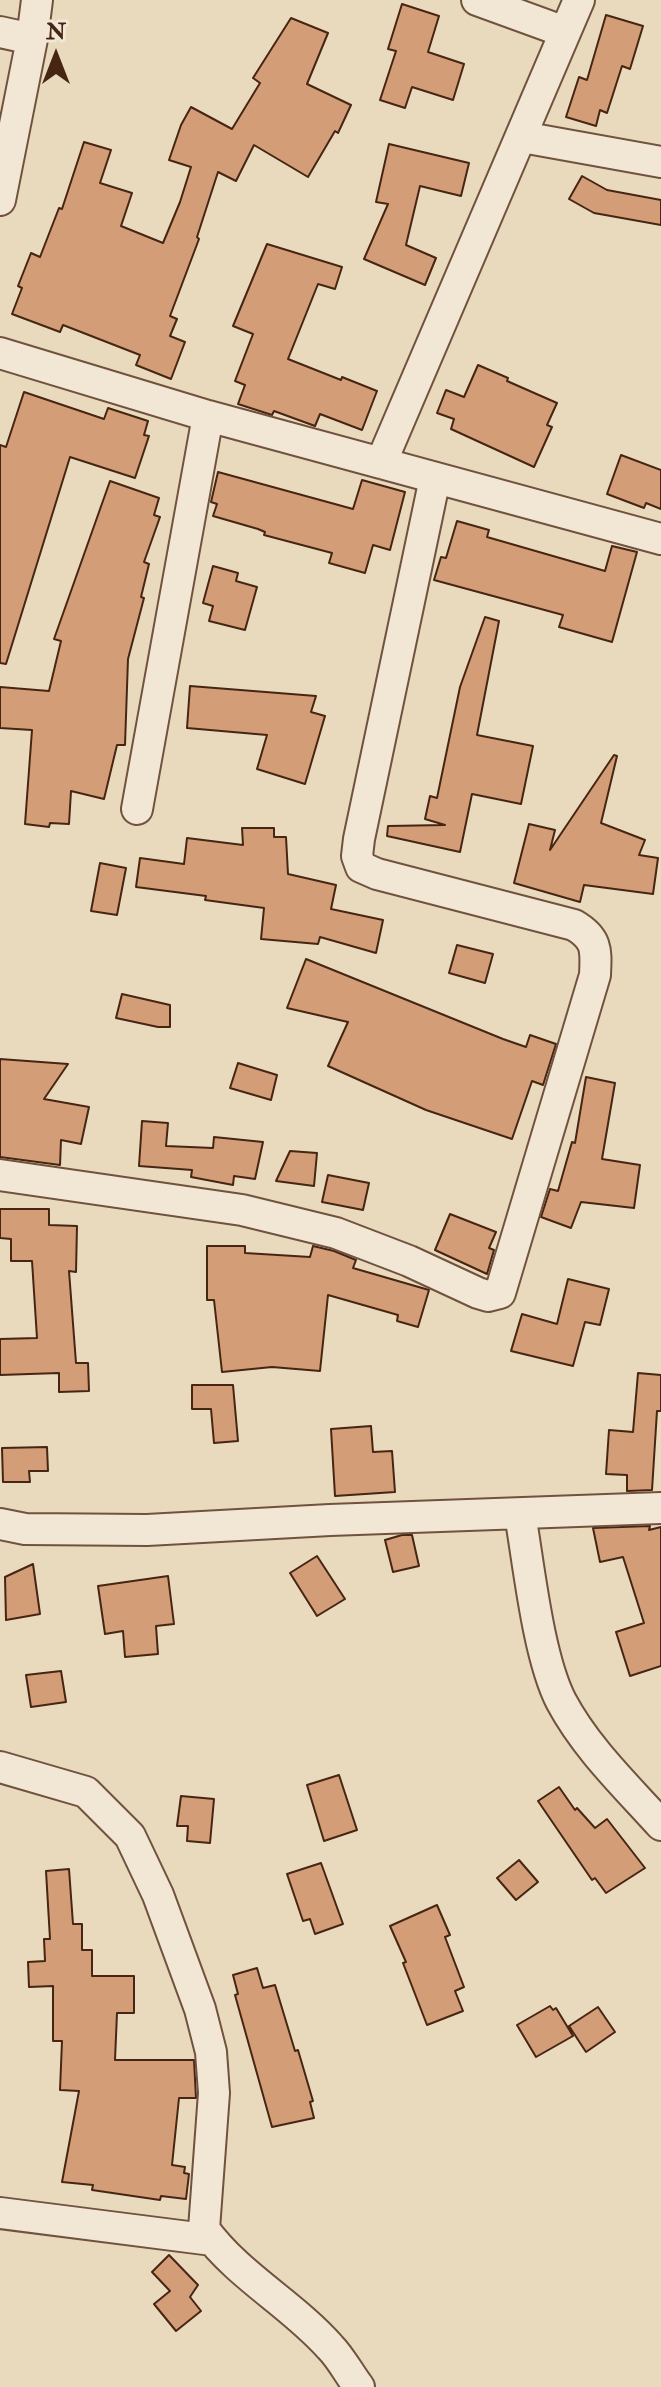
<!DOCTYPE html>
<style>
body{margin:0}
#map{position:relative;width:661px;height:2387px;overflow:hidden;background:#e9dabd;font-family:"IM FELL Double Pica",serif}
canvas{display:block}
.north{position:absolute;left:16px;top:16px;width:80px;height:80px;-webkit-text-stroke:6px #f1e7d4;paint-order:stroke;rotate:0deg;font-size:22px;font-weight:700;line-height:32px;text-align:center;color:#472513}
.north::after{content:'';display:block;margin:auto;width:28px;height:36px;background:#472513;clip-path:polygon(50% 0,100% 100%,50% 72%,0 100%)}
</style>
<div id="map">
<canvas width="661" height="2387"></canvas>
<div class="north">N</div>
</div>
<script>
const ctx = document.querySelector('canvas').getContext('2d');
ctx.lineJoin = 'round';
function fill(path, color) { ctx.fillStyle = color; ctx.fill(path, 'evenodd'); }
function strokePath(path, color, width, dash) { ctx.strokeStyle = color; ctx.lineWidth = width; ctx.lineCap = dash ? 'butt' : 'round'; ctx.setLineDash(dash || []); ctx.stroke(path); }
const building = new Path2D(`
 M402 4 439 16 428 52 464 64 453 100 412 87 405 108 380 100 396 51 388 49Z
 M606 15 643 26 630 69 622 66 607 113 600 110 596 126 566 117 579 77 587 80Z
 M291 18 328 33 307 84 351 105 338 133 335 131 308 177 254 145 236 181 218 172 197 237 199 239 170 316 177 319 170 336 185 342 171 379 136 365 140 355 63 325 60 332 12 314 22 288 18 286 31 253 40 257 59 208 62 209 84 142 111 150 100 183 132 193 121 226 163 243 180 202 191 167 169 160 181 125 191 107 232 129 260 83 253 78Z
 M389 144 469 163 461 196 420 186 406 245 436 258 425 285 364 259 388 204 376 202Z
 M582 176 607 190 661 200V225L594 213 569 199Z
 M267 244 342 267 335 289 318 284 288 359 341 380 342 377 377 391 362 430 320 414 315 426 274 411 272 415 238 404 245 385 235 381 253 334 233 326Z
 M478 365 508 378 507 381 557 403 547 425 552 427 534 467 451 429 454 419 437 413 446 390 464 397Z
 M24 392 104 419 108 408 148 421 144 435 149 436 135 478 70 457 6 664 0 663V445L6 447Z
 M621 455 661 470V509L646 503 644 508 607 494Z
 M218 472 353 509 362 480 405 492 390 550 373 545 365 573 329 563 332 553 264 535 265 532 258 529 213 516 217 504 211 502Z
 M110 481 159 498 154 515 160 517 144 562 149 564 141 597 144 598 128 659 125 745H117L104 799 71 791 69 824 50 823 49 827 25 824 32 730 0 728V687L49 691 61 641 54 639Z
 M457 521 489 530 487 537 605 571 612 546 637 552 612 642 559 627 563 615 434 580 441 557 446 558Z
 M213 566 238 573 236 581 257 587 245 630 209 621 213 606 203 603Z
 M485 617 499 621 477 735 533 746 521 804 472 794 460 852 387 836 388 826 445 825 425 819 430 796 437 798 460 687Z
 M190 686 316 696 311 712 325 716 305 784 257 769 267 735 187 728Z
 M614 755 617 756 601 823 645 840 639 855 658 858 653 894 584 885 580 902 514 883 529 824 555 830 550 850Z
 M242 828H274V837H286L288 874 336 885 331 909 383 920 376 953 320 937 318 944 261 939 264 908 205 900 206 896 136 887 140 858 184 864 187 838 243 845Z
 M100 863 126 868 117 915 91 911Z
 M457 945 493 954 485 983 449 973Z
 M306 959 503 1039 526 1047 530 1035 556 1044 543 1085 532 1081 512 1139 426 1110 328 1066 348 1022 287 1008Z
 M122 994 170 1005V1027H158L116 1018Z
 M0 1059 68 1064 44 1099 89 1107 81 1144 61 1140 60 1165 0 1157Z
 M238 1063 277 1075 271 1100 230 1088Z
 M586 1077 615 1083 602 1159 640 1165 634 1208 581 1202 571 1228 541 1217 550 1189 558 1191 572 1142 575 1143Z
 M142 1121 168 1123 166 1146 213 1148 214 1137 263 1142 255 1179 234 1176 233 1185 191 1177 192 1170 139 1166Z
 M290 1151 317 1153 314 1186 276 1181Z
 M328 1175 369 1183 363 1210 322 1202Z
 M0 1209H49V1225L77 1226 76 1272 69 1271 76 1363H88L89 1391 59 1392V1373L0 1375V1339L37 1338 32 1261H11V1239L0 1238Z
 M450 1214 496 1232 489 1248 494 1250 487 1274 435 1250Z
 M207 1246H245V1253L310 1257 313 1246 334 1251 356 1260 353 1268 429 1290 418 1327 397 1321 398 1315 328 1295 320 1371 272 1367 222 1372 214 1300H207Z
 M568 1279 609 1289 600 1325 585 1322 573 1366 511 1351 522 1314 557 1324Z
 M638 1373 661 1375V1411H657L652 1490 627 1491V1475L606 1474 609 1430 633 1432Z
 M192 1385H233L238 1441 214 1443 211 1409H192Z
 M371 1426 373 1452 392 1451 395 1492 335 1496 331 1429Z
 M47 1447 48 1471H29L30 1482H3L2 1448Z
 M650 1526 649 1530 661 1527V1666L630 1676 616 1632 644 1623 623 1557 600 1562 593 1528Z
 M402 1535H412L419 1566 393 1572 385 1540Z
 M317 1556 345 1599 317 1616 290 1573Z
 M33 1564 40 1614 6 1620 5 1577Z
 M168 1576 174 1624 156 1626 158 1654 125 1657 123 1631 105 1634 98 1586Z
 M61 1671 66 1702 31 1707 26 1675Z
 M339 1775 357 1830 324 1841 307 1785Z
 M559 1787 575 1810 577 1808 595 1828 607 1819 645 1868 606 1893 595 1878 592 1880 538 1801Z
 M181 1796 214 1799 210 1843 187 1841 188 1826H177Z
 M519 1860 538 1882 516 1900 497 1878Z
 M321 1863 343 1924 315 1934 310 1919 303 1921 287 1874Z
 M69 1869 73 1924H82V1950H92V1976H134V2013H117L115 2060H194L196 2098H179L172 2165 185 2167 184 2173 189 2174 186 2199 161 2196 160 2200 92 2190 93 2185 62 2182 79 2091 60 2090 62 2041H53V1986L29 1987 28 1962 45 1961 44 1939H50L46 1871Z
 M437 1905 450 1935 445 1937 464 1987 455 1991 463 2011 427 2025 403 1963 406 1962 390 1926Z
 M257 1968 263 1988 275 1985 295 2051 298 2050 313 2101 310 2102 314 2118 272 2127 235 1995 238 1994 233 1975Z
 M550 2006 553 2010 556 2008 573 2036 536 2057 517 2025Z
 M598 2007 615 2032 586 2052 569 2026Z
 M169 2255 198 2285 190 2297 201 2311 176 2331 154 2304 170 2291 152 2272Z`);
fill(building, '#d39d77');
strokePath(building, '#472513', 2);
const minor = new Path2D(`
 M477 0 565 32
 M0 32 32 39
 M522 137 661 162
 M0 200 32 39 37 0
 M0 353 208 416 661 539
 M381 463 579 0
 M137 809 208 416
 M0 1175 242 1210 336 1233 409 1261 478 1293 488 1296 500 1293 595 975C596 951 598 939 574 925L377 874 361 867 357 856 359 839 435 478
 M520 1514C529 1566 538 1656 561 1701 586 1748 625 1785 661 1825
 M0 1524 25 1529 147 1530 330 1520 661 1508
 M0 1767 86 1792 130 1836 158 1895 200 2009 211 2052 214 2093 204 2229C238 2276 292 2304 330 2347 341 2358 349 2374 359 2387
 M0 2213 212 2240`);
strokePath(minor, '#70523e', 34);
strokePath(minor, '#f1e7d4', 30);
</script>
